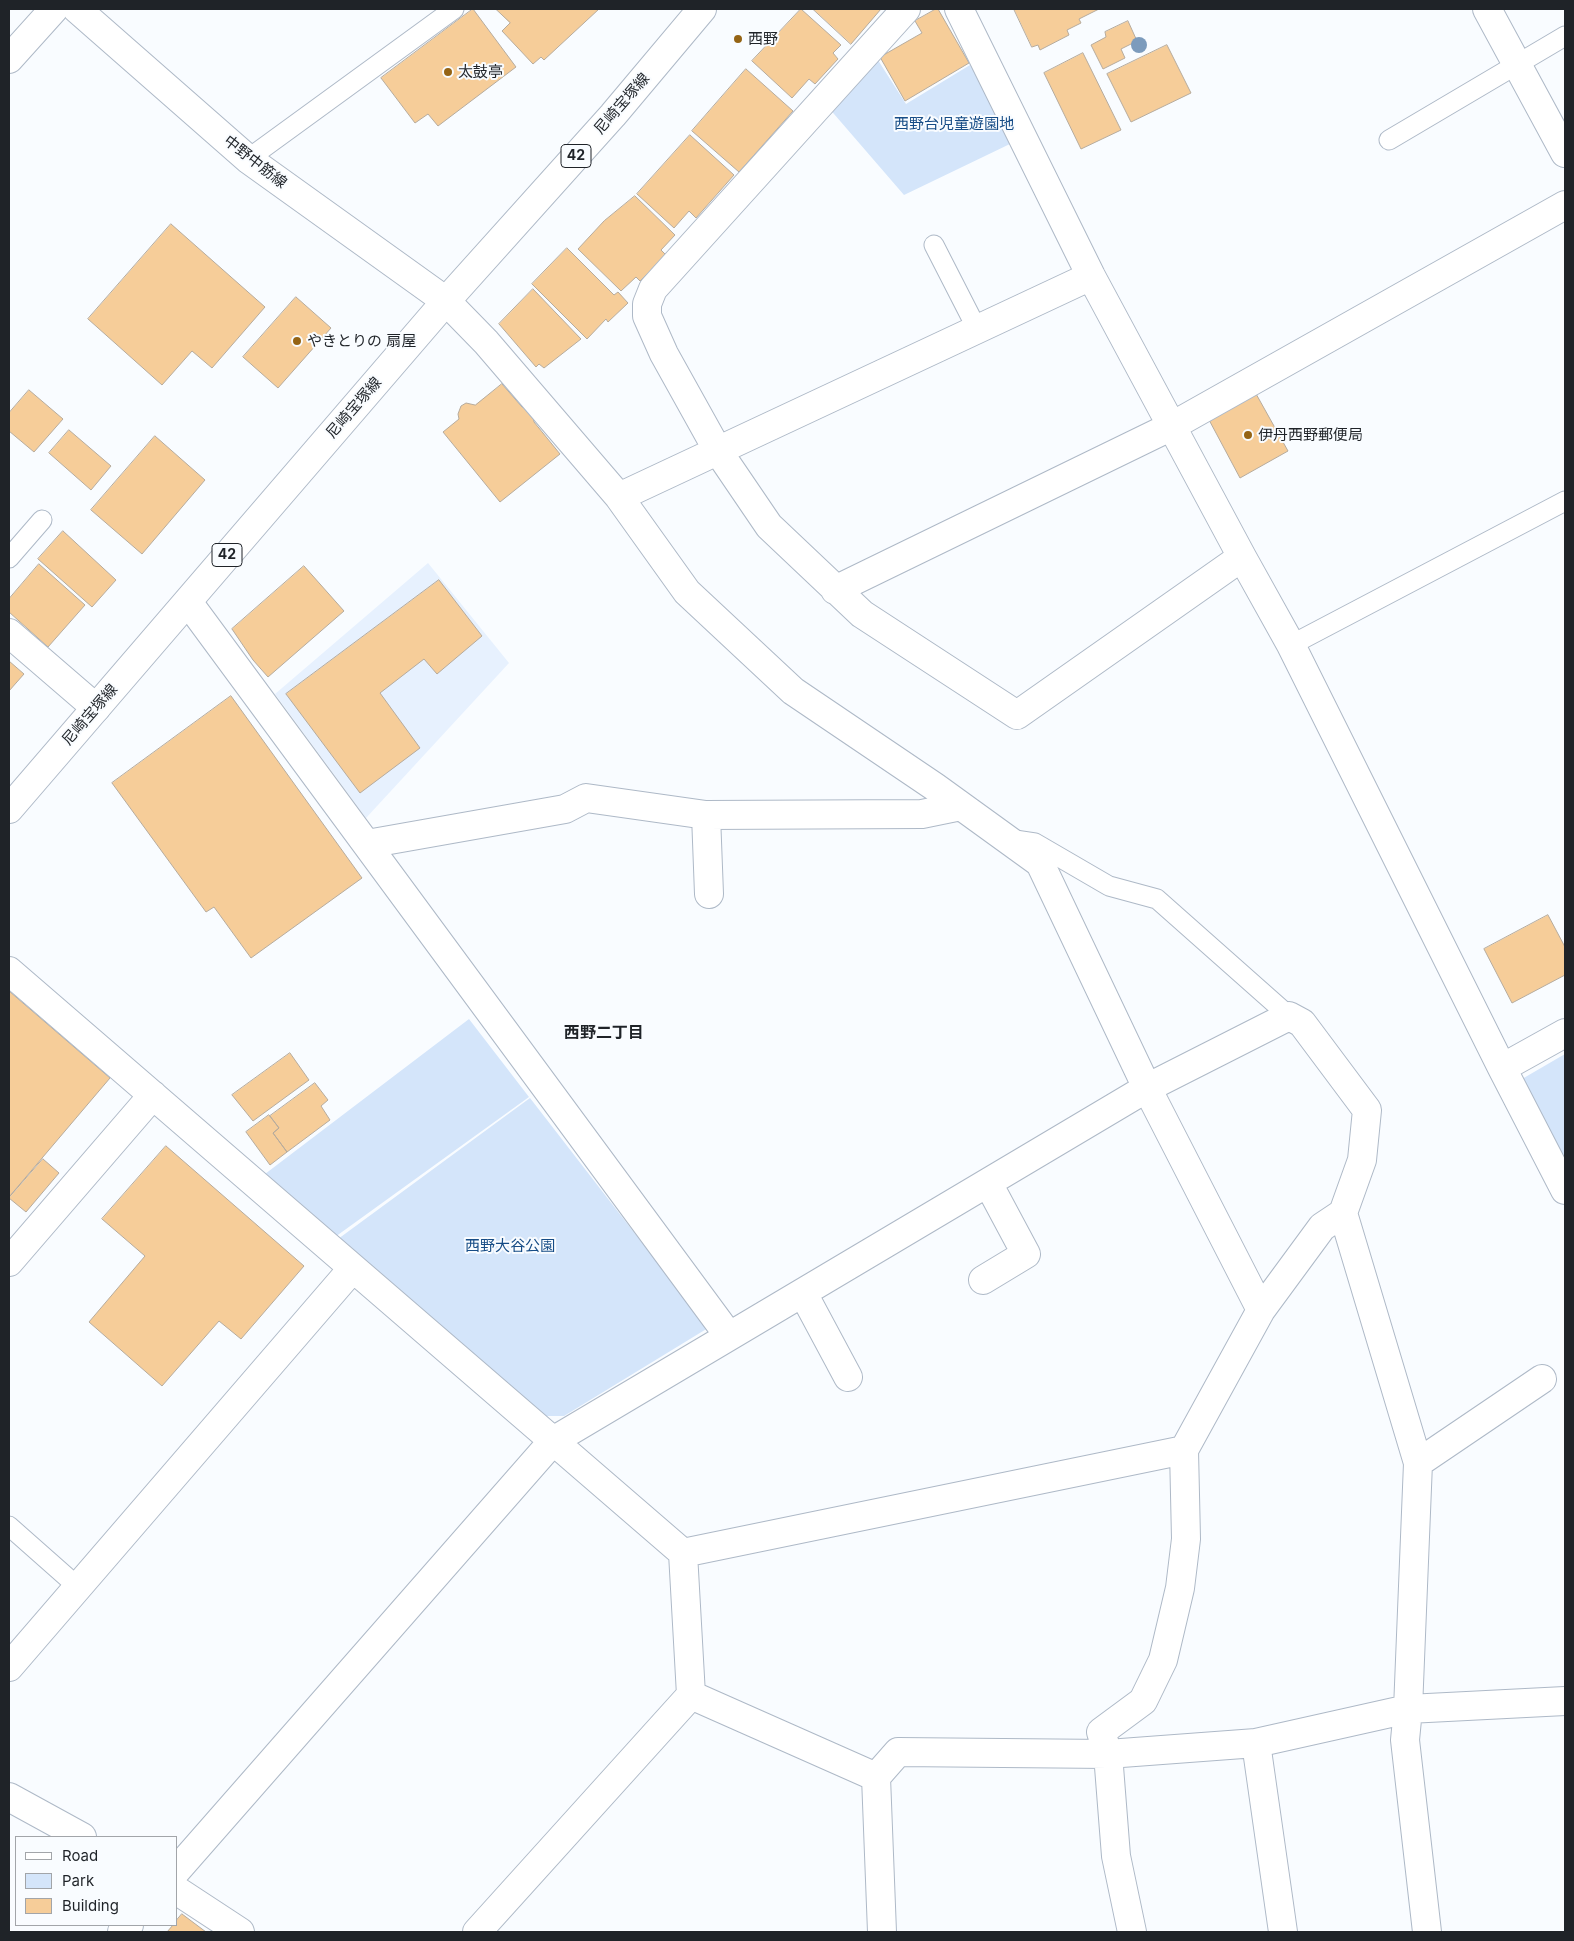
<!DOCTYPE html>
<meta charset="utf-8">
<style>
body{margin:0}
#map{position:relative;width:1574px;height:1941px;overflow:hidden;background:#f9fcff;font-family:Inter,sans-serif}
canvas{display:block}
.frame{position:absolute;inset:0;border:10px solid #1f2328;pointer-events:none}
.legend{position:absolute;left:15px;top:1836px;width:162px;height:90px;box-sizing:border-box;background:#f9fcff;border:1px solid #a2a5a9;margin:0;padding:6px 9px;list-style:none;font-size:15px;color:#1f2328}
.legend li{display:flex;align-items:center;gap:10px;height:25px}
.legend b{width:25px;border:1px solid #a2a5a9}
</style>
<div id="map">
<canvas width="1574" height="1941"></canvas>
<div class="frame"></div>
<ul class="legend">
<li><b style="height:6px;background:#fff"></b>Road</li>
<li><b style="height:14px;background:#d4e5fa"></b>Park</li>
<li><b style="height:14px;background:#f6cd99"></b>Building</li>
</ul>
</div>
<script>
const ctx = document.querySelector('canvas').getContext('2d');
ctx.lineJoin = 'round';
function fill(path, color) { ctx.fillStyle = color; ctx.fill(path, 'evenodd'); }
function strokePath(path, color, width, dash) { ctx.strokeStyle = color; ctx.lineWidth = width; ctx.lineCap = dash ? 'butt' : 'round'; ctx.setLineDash(dash || []); ctx.stroke(path); }
function write(font, color, halo, rows, align = 'center') {
  ctx.font = font + ' Inter,"Noto Sans JP",sans-serif'; ctx.lineWidth = 4; ctx.setLineDash([]); ctx.textBaseline = 'middle'; ctx.strokeStyle = halo; ctx.fillStyle = color; for (const [text, x, y, turn = 0] of rows) {
    ctx.save(); ctx.translate(x, y); ctx.rotate((+turn || 0) * Math.PI / 180); ctx.textAlign = isNaN(turn) ? turn : align; if (halo) ctx.strokeText(text, 0, 0); ctx.fillText(text, 0, 0); ctx.restore();
  }
}
fill(new Path2D(`
 M428 563 509 663 366 818 275 694Z`), '#e7f1fe');
fill(new Path2D(`
 M876 57 906 104 970 65 1012 143 904 195 828 107Z
 M469 1019 529 1097 335 1237 265 1174Z
 M1565 1054V1171L1522 1079Z
 M530 1098 708 1328 564 1416H544L338 1239Z`), '#d4e5fa');
const building = new Path2D(`
 M473 9 516 67 438 126 428 114 415 123 381 78Z
 M496 9H599L544 60 541 57 533 64 502 31 510 23Z
 M801 9 841 45 833 53 838 59 815 84 809 79 792 98 752 61Z
 M813 9H881L851 44Z
 M936 9H938L969 63 905 101 880 57 922 33 915 21Z
 M1014 9H1099L1079 19 1081 23 1067 30 1069 35 1040 50 1038 45 1032 47Z
 M1128 21 1137 41 1121 49 1125 58 1103 69 1091 45 1106 37 1105 32Z
 M1167 45 1191 93 1131 122 1107 74Z
 M1083 53 1121 130 1081 149 1044 73Z
 M746 69 793 111 739 172 692 131Z
 M690 135 734 175 696 218 689 211 674 228 637 194Z
 M635 196 675 235 661 250 666 255 640 281 636 277 621 291 578 249 604 221Z
 M171 224 265 307 212 368 192 351 162 385 88 319Z
 M567 248 614 295 618 292 628 303 608 322 606 319 587 339 532 284Z
 M533 289 581 339 544 368 539 364 536 367 499 324Z
 M296 297 331 328 278 388 243 357Z
 M502 384 522 407 526 408 533 416 534 422 560 454 500 502 443 432 459 419 458 414 461 406 466 403 475 405Z
 M29 390 63 419 34 452 9 431V413Z
 M1255 392 1288 451 1240 478 1208 418Z
 M69 430 111 466 91 490 49 453Z
 M155 436 205 480 142 554 91 510Z
 M63 531 116 580 92 607 38 559Z
 M39 564 85 605 48 647 9 612V599Z
 M304 566 344 611 268 677 253 660 232 629Z
 M439 580 482 636 437 674 424 659 380 693 420 748 360 793 286 694Z
 M9 661 24 674 9 691Z
 M231 696 362 878 251 958 214 907 206 912 112 783Z
 M1548 915 1565 947V975L1512 1003 1484 949Z
 M9 991 110 1078 9 1197Z
 M290 1053 309 1080 253 1121 232 1095Z
 M315 1083 328 1100 321 1106 330 1120 287 1152 273 1133 279 1128 270 1116Z
 M269 1115 279 1128 273 1133 287 1152 270 1165 246 1132Z
 M166 1146 304 1266 241 1339 219 1321 162 1386 89 1322 145 1256 102 1219Z
 M43 1159 59 1173 26 1212 9 1198Z
 M182 1914 206 1932H167L173 1925H176V1921Z`);
fill(building, '#f6cd99');
strokePath(building, '#b6ab9d', 1);
const lane = new Path2D(`
 M1389 140 1565 36
 M248 159 454 9
 M934 245 977 329
 M9 558 42 520
 M1291 645 1565 501
 M1015 840 1035 843 1109 886 1157 899 1289 1016
 M9 1526 78 1587`);
const street = new Path2D(`
 M906 9 653 289 647 304V316L664 354 718 451 769 526 862 614 1017 715 1242 557
 M959 9 1091 276 1242 557 1291 645 1502 1068 1565 1190
 M1487 9 1565 153
 M9 59 54 9
 M446 301 486 342 619 497 687 592 793 691 935 787 1040 863 1147 1088 1261 1310
 M619 497 1091 276
 M835 590 1172 426 1565 205
 M188 602 729 1336
 M9 633 96 708
 M706 815 709 894
 M367 844 565 809 586 798 706 815 922 814 961 806
 M9 971 683 1553 1184 1450 1261 1310 1322 1227 1343 1213
 M1502 1068 1565 1033
 M9 1262 153 1095
 M983 1280 1026 1254 988 1183
 M803 1293 848 1377
 M1418 1463 1542 1379
 M9 1667 353 1268
 M691 1695 876 1777 882 1932
 M1256 1743 1408 1709 1405 1740 1427 1932
 M876 1777 898 1752 1108 1754 1101 1732 1143 1701 1163 1660 1180 1588 1186 1539 1184 1450
 M9 1797 82 1837
 M176 1871 553 1441 1147 1088 1289 1016 1302 1023 1367 1110 1362 1160 1343 1213 1418 1463 1408 1709 1565 1701
 M176 1890 240 1932
 M122 1932 129 1925
 M477 1932 691 1695 683 1553
 M1132 1932 1116 1856 1108 1754 1256 1743 1283 1932`);
const secondary = new Path2D(`
 M77 9 248 159 446 301`);
const primary = new Path2D(`
 M9 809 446 301 613 115 702 9`);
strokePath(lane, '#aeb9c7', 21);
strokePath(street, '#aeb9c7', 30);
strokePath(secondary, '#aeb9c7', 30);
strokePath(primary, '#aeb9c7', 30);
strokePath(lane, '#fff', 19);
strokePath(street, '#fff', 28);
strokePath(secondary, '#fff', 28);
strokePath(primary, '#fff', 28);
ctx.fillStyle = '#7c9bbc';
for (const [x, y] of [
 [1139,45]
]) { ctx.beginPath(); ctx.arc(x, y, 8, 0, 2 * Math.PI); ctx.fill(); }
for (const [x, y, r, color] of [
 [738,39,5,"#956415"],
 [448,72,5,"#956415"],
 [297,341,5,"#956415"],
 [1248,435,5,"#956415"]
]) { const dot = new Path2D(); dot.arc(x, y, r, 0, 2 * Math.PI); ctx.fillStyle = color; ctx.fill(dot); strokePath(dot, '#f9fcff', 2); }
for (const [x, y, w] of [
 [576,156,30],
 [227,555,30]
]) { const box = new Path2D(); box.roundRect(x - w / 2, y - 11.5, w, 23, 4); ctx.fillStyle = '#f9fcff'; ctx.fill(box); strokePath(box, '#1f2328', 1); }
write('bold 14px', '#1f2328', null, [
 ["42",576,156],
 ["42",227,555]
]);
write('15px', '#1f2328', '#f9fcff', [
 ["西野",748,39],
 ["太鼓亭",458,72],
 ["やきとりの 扇屋",307,341],
 ["伊丹西野郵便局",1258,435]
], 'left');
write('15px', '#1f2328', '#f9fcff', [
 ["尼崎宝塚線",622,104,-49],
 ["中野中筋線",255,162,38],
 ["尼崎宝塚線",354,408,-49],
 ["尼崎宝塚線",90,715,-49]
]);
write('15px', '#164c86', '#f9fcff', [
 ["西野台児童遊園地",954,124],
 ["西野大谷公園",510,1246]
]);
write('bold 16px', '#1f2328', '#f9fcff', [
 ["西野二丁目",604,1033]
]);
</script>
